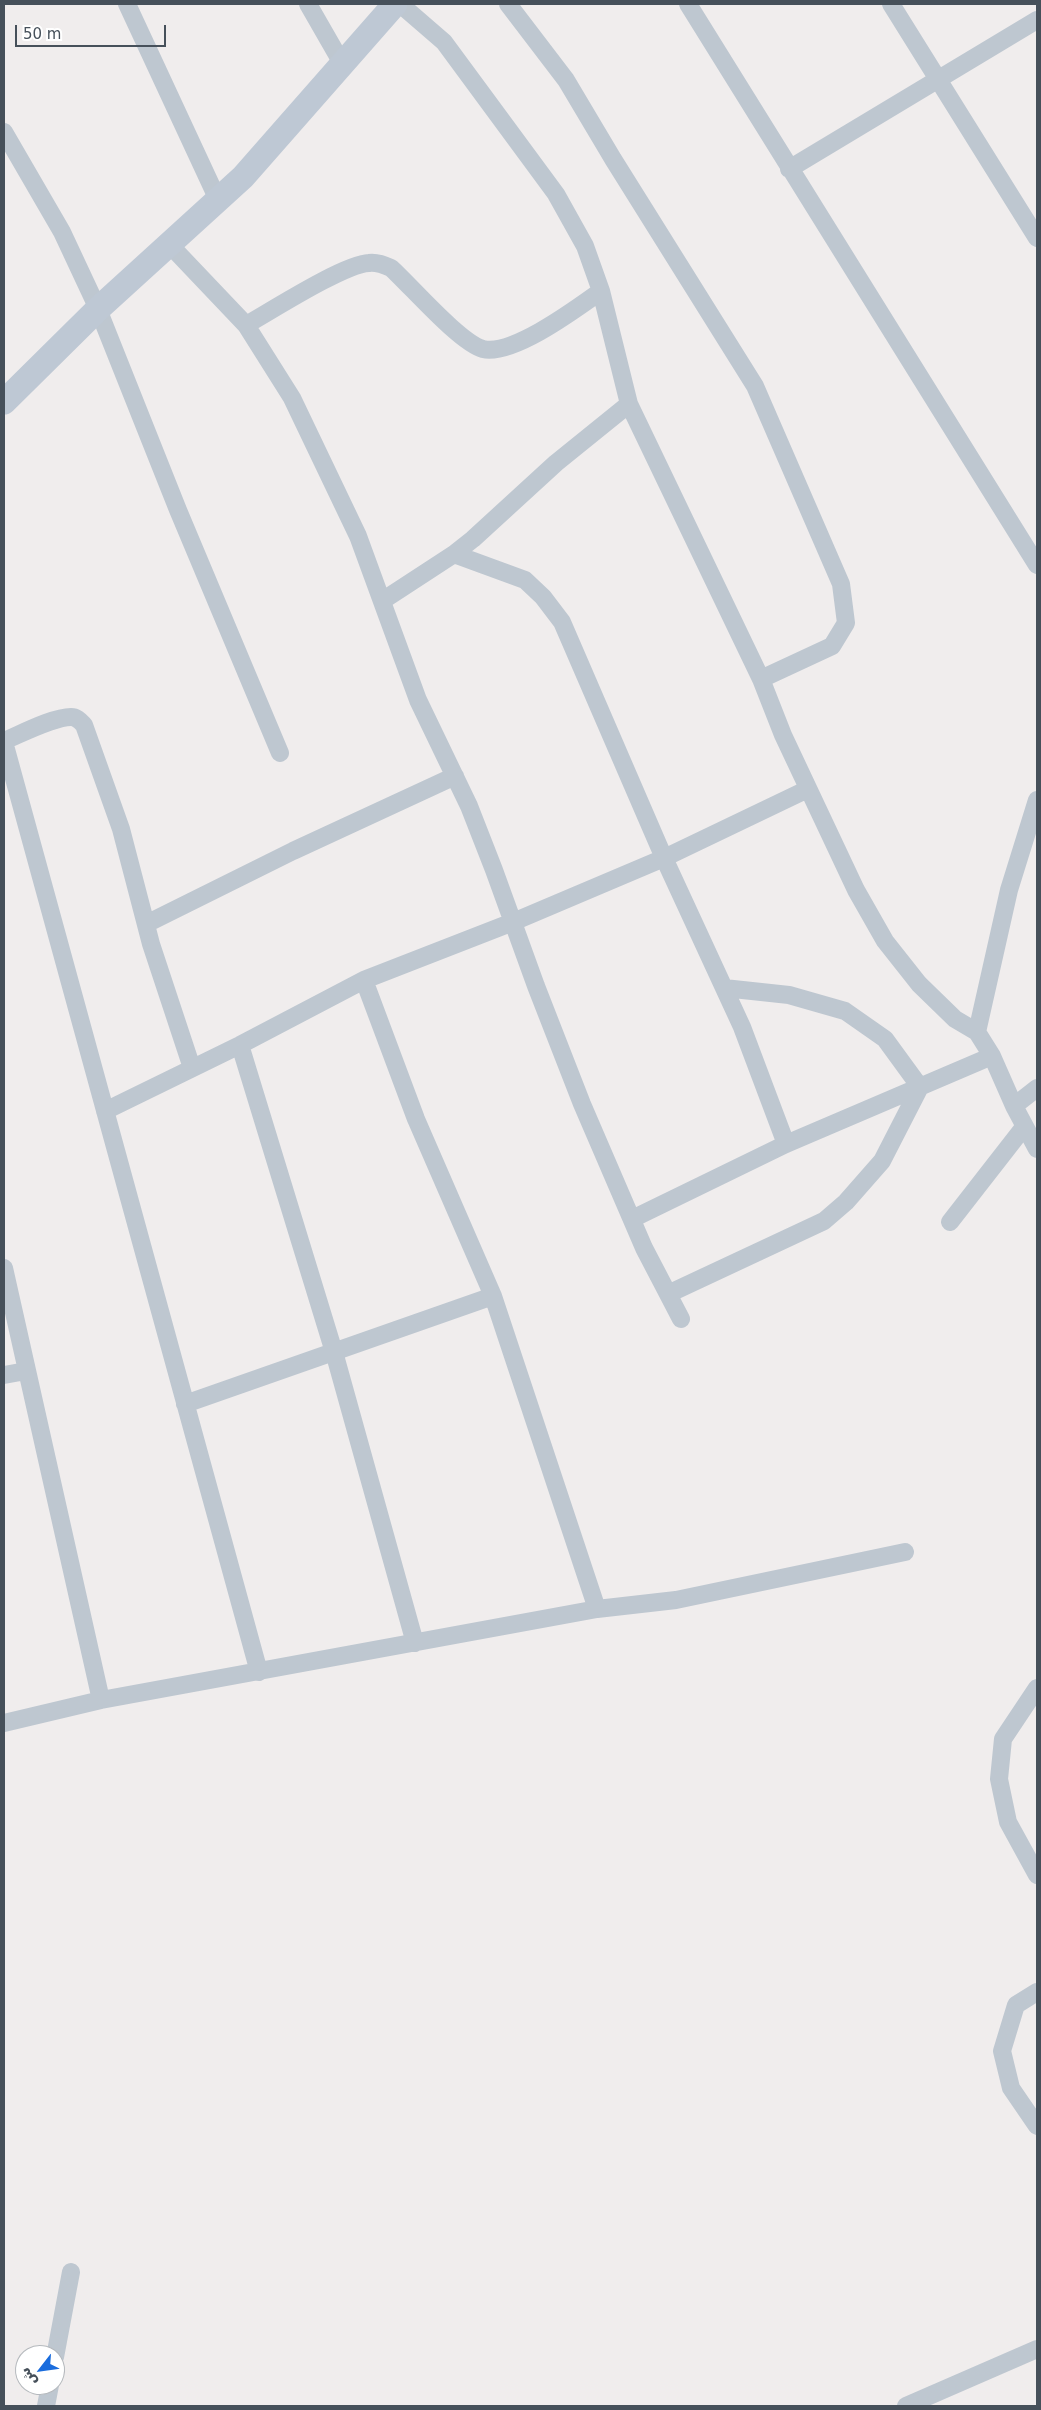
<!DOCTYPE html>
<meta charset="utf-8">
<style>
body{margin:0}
#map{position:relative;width:1041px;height:2410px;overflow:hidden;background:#f0eded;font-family:"DejaVu Sans",Vazirmatn,sans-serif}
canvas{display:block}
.frame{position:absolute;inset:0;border:5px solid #46505a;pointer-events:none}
.north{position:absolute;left:15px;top:2345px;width:50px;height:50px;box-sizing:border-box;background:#fff;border:1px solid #b5b9bd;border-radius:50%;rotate:240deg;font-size:14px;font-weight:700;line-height:20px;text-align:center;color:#46505a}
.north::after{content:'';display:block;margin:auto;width:18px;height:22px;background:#1a6cdd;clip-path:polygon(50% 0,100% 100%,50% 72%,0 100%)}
.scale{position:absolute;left:15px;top:25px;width:151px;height:22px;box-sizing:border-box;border:2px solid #46505a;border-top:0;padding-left:6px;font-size:15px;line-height:18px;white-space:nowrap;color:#46505a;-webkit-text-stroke:4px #fff;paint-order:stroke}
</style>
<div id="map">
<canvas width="1041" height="2410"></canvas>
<div class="frame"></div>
<div class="north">ش</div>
<div class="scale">50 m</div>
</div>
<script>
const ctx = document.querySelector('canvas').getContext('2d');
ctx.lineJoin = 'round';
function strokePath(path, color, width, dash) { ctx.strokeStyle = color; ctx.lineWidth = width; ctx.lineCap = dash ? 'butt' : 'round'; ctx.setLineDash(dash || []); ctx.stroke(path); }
strokePath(new Path2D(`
 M127 4 218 200
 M308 4 343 65
 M400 4 444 42 556 194 585 246 601 291 629 404 761 679 832 646 846 623 841 584 755 386 613 159 566 80 508 4
 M688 4 1037 565
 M891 4 1037 238
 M4 132 62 232 98 309 178 510 280 753
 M789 169 1037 20
 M169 244 246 325
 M601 291C577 308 513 356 483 349 460 343 411 286 391 268 384 265 377 262 369 263 344 264 271 311 246 325L292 398 358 536 418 700 469 806 494 870 536 986 582 1104 644 1248 668 1294 824 1221 846 1202 882 1161 920 1087 885 1039 845 1011 789 995 724 988
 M454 554 525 580 543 597 562 622 664 858 742 1027 786 1144
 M382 601 454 554 473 539 556 463 629 404
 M761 679 783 735 856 890 885 941 919 984 955 1019 977 1032 992 1056 1014 1106 1037 1149
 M4 741C21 734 53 717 71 717 77 717 80 721 84 725L121 829 151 944 192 1068
 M4 742 259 1672
 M146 924 293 851 455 776
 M364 980 416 1119 493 1296 597 1609
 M977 1032 1009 890 1037 800
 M240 1045 334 1352 415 1643
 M1014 1106 1037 1088
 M105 1111 240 1045 364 980 513 922 664 858 808 789
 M632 1219 786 1144 992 1056
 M950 1222 1024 1127
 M4 1268 101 1700
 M668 1294 681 1319
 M4 1375 26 1371
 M185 1404 493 1296
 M1037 1688 1003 1739 999 1779 1008 1822 1037 1875
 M4 1723 101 1700 597 1609 676 1600 905 1552
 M1037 1992 1016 2005 1002 2051 1011 2088 1037 2126
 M55 2357 71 2272
 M46 2406 50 2385
 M906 2406 1037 2349`), '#bec7d0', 18);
strokePath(new Path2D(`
 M4 402 98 309 243 177 395 4`), '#bec8d4', 25);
</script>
